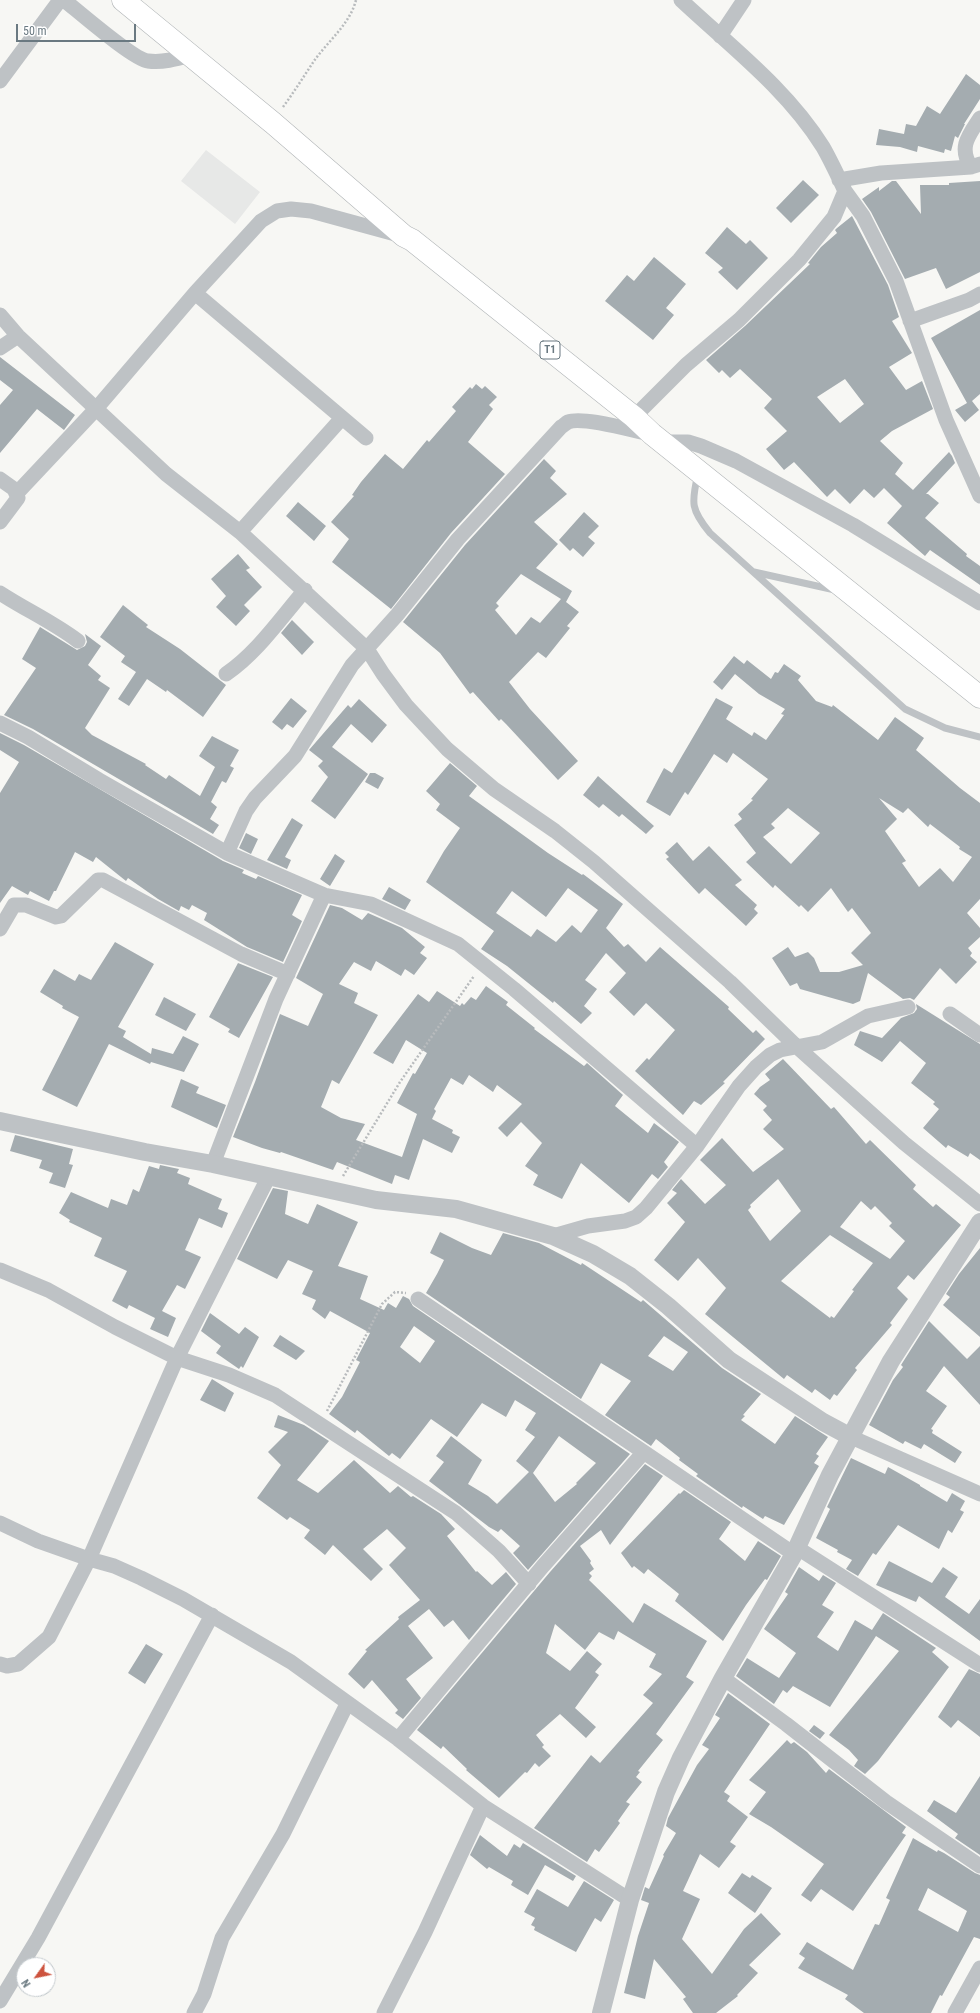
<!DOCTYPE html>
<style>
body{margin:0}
#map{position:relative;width:980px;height:2013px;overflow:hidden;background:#f7f7f4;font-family:"Roboto Condensed",sans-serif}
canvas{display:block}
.north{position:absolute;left:16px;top:1957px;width:40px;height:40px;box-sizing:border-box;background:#fff;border:1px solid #c3c9cd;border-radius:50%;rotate:237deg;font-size:11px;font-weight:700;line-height:16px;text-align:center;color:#6a7981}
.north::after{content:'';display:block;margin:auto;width:14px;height:18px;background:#cd533e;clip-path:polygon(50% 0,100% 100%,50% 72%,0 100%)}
.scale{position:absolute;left:16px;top:24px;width:120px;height:18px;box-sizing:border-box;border:2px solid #6a7981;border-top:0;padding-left:5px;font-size:12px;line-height:14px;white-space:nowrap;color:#6a7981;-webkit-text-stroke:3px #fff;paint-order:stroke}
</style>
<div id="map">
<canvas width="980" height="2013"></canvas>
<div class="north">N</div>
<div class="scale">50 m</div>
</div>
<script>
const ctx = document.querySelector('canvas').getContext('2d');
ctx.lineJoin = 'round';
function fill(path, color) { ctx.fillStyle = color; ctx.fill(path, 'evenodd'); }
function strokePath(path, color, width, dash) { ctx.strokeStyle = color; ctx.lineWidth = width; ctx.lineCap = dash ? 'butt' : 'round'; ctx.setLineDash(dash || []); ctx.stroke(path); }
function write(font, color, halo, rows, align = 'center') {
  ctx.font = font + ' "Roboto Condensed",sans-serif'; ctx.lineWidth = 4; ctx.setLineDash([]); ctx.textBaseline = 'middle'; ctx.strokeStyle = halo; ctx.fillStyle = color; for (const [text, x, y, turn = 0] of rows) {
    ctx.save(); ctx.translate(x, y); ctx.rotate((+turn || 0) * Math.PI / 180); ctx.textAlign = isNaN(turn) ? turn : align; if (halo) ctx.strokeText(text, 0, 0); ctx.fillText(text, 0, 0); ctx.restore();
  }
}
fill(new Path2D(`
 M206 150 260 192 235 224 181 181Z`), '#e7e8e7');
fill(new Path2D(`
 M966 74 980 85V99L964 124H965L958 138 955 136 951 151 945 149 944 153 918 146 917 152 900 147 876 145 879 129 904 134 906 124 916 126 927 106 940 114Z
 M803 180 819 195 791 223 776 208Z
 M892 181H896L921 214 920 185H949V183L980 181V272L946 289 936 268 905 279 871 212 862 199 879 187V191Z
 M852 216 888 285 899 317 892 321 912 353 889 367 906 390 922 381 933 409 892 431 880 441 903 463 895 474 913 490 949 452 952 456 955 463 926 494H928L939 503 925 518 967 554 966 556 980 566V585L930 550 925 556 887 523 902 506 884 488 874 498 864 489 850 504 835 489 827 497 794 462 784 470 766 449 787 431 764 408 772 399 740 369 730 378 722 370 719 373 706 360 745 326 810 264 808 263 821 247 837 233 835 230 837 228ZM845 379 864 404 840 423 817 397Z
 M727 227 746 244 750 240 768 258 737 290 718 272 723 268 705 253Z
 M654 257 686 284 666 308 674 315 653 340 605 301 627 275 634 281Z
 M980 310V394L972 401 979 410 965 422 955 410 967 403 931 338Z
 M0 357 75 415 64 430 37 409 0 453V405L13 390 0 380Z
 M476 384 482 389 485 386 497 397 489 405 493 409 468 442 505 474 451 533 391 609 332 562 349 539 331 522 354 496 352 495 361 482 385 454 403 469 427 440 429 442 456 411 452 407 470 387 472 389Z
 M544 459 556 471 550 478 567 494 534 522 558 544 536 568 572 591 566 602 579 612 567 626 570 628 546 658 538 652 509 682 530 709 578 761 558 780 506 724 501 719 499 721 473 692 470 694 440 653 403 622 465 545ZM521 574 561 599 540 623 531 617 516 635 495 610 499 606 496 603Z
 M298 502 326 526 314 541 286 516Z
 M584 512 599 526 588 537 595 543 583 557 573 548 570 551 559 540Z
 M238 554 250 568 246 570 262 587 244 605 250 611 236 626 216 607 226 596 211 579Z
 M123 605 148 625 146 627 180 649 226 685 203 717 167 690 166 692 147 679 129 706 118 699 136 672 121 662 125 656 100 637Z
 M292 620 314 642 302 655 281 633Z
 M40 627 77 650 85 646 87 642 85 634 101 646 88 665 101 676 98 680 110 688 85 728 92 735 146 764 145 765 166 779 169 775 200 796 215 767 199 756 212 736 239 750 230 766 234 768 226 783 222 781 211 802 217 807 210 819 219 825 213 834 33 729 4 715 36 668 22 659Z
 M734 656 744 664 747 660 771 679 775 672 778 673 784 664 801 676 798 680 816 701 832 707 833 705 878 740 895 717 924 738 916 750 960 788 980 803V899L967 913 980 928V937L968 948 972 953 970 956 977 962 956 984 940 968 914 1000 910 998 903 999 868 973 860 1001 853 1004 800 989 797 983 790 986 772 958 788 947 795 957 808 952 814 958 820 972H839L863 965 851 953 871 933 852 908 848 912 831 888 808 912 801 905 799 907 775 885 773 888 746 862 756 853 734 825 742 819 738 814 753 800 751 799 768 779 733 753 727 763 714 754 688 795 685 792 670 816 646 802 664 768 672 773 716 698 733 707 726 719 752 736 754 732 766 740 784 715 781 714 785 709 759 694 735 674 722 690 713 682ZM879 798 903 813 908 808 928 827 930 824 960 847 959 849 972 857 953 882 940 868 919 887 902 863 906 861 885 831 897 819ZM788 808 820 833 791 864 763 837 775 828 771 824Z
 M291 698 307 711 293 728 287 724 282 730 272 722Z
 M359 699 387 725 372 743 351 724 332 747 368 774 335 819 311 801 328 777 318 766 323 761 309 750 348 705 351 708Z
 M0 733 24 745 223 861 244 870 242 873 256 879 258 876 302 895 292 915 302 921 283 962 247 947 204 920 207 913 192 905 189 910 181 906 179 911 158 899 128 878 126 881 96 857 93 862 75 852 56 891H54L49 901 30 891 28 895 12 886 0 903V793L19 762 0 750Z
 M450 763 477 786 469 796 548 853 582 875 583 874 623 904 606 928 624 947 628 944 646 962 660 947 729 1007 728 1009 753 1033 756 1030 765 1039 723 1082 725 1083 701 1105 694 1101 683 1115 635 1071 647 1058 649 1060 675 1030 646 1003 634 1016 609 992 626 973 606 953 585 980 597 989 584 1006 592 1013 581 1024 554 1001 553 1003 507 966 481 949 494 931 426 882 444 851 460 828 436 810 440 804 426 791ZM568 888 598 910 581 933 572 925 556 942 537 929 531 937 496 913 512 891 546 917Z
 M370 773H375L384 778 378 789 365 782Z
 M598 776 654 826 646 834 622 814 619 817 603 804 599 808 583 795Z
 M292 818 303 825 285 857 291 860 287 869 267 860Z
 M246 833 258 839 251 854 239 848Z
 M677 842 693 861 709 846 742 880 735 885 757 905 754 909 758 913 746 926 705 888 699 894 666 859 669 857 665 853Z
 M335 854 345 861 330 886 320 879Z
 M389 887 411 900 405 910 382 899Z
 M330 905 342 908 362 920 368 913 402 928 425 947 420 953 427 958 414 975 405 969 401 976 376 961 371 971 354 962 339 984 358 993 354 1003 378 1015 339 1084 332 1080 321 1107 341 1118 365 1124 356 1140 402 1157 417 1114 397 1103 413 1073 415 1074 427 1053 406 1040 393 1064 373 1053 418 994 429 1002 437 991 460 1006 462 1003 464 1005 471 997 476 1000 486 986 508 1002 506 1005 535 1028 534 1029 584 1066 587 1063 623 1095 615 1106 648 1133 654 1123 679 1142 664 1162 668 1167 658 1179 652 1174 629 1203 581 1163 562 1199 533 1185 538 1175 525 1166 542 1143 521 1122 507 1137 498 1128 522 1104 497 1085 493 1092 469 1075 463 1085 451 1078 434 1109 436 1111 432 1119 453 1130 452 1133 460 1137 452 1153 423 1139 409 1180 395 1175 392 1184 337 1162 333 1170 281 1152 280 1153 262 1148 233 1137 255 1082 280 1014 308 1026 323 994 296 978Z
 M115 942 154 964 118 1027 126 1031 123 1037 151 1054 152 1048 173 1054 183 1036 199 1044 184 1072 151 1062 150 1064 109 1044 77 1107 42 1090 79 1017 62 1008 63 1006 40 992 54 969 75 981 79 974 91 980Z
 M238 963 273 977 239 1038 228 1032 230 1029 209 1017Z
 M164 997 196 1014 186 1031 155 1015Z
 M916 1004 980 1044V1160L970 1153 968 1157 948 1145 946 1148 923 1128 939 1109 933 1104 935 1102 911 1083 926 1063 900 1041 882 1062 854 1045 860 1031 882 1038 901 1018 914 1013 917 1009Z
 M783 1059 831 1109 834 1107 866 1144 870 1140 916 1185 913 1189 933 1207 936 1204 961 1225 914 1280 908 1275 897 1288 908 1299 890 1323 892 1325 855 1368 857 1370 837 1396 834 1394 830 1400 815 1389 812 1393 787 1375 784 1379 705 1314 726 1288 698 1258 678 1281 654 1260 685 1222 667 1203 677 1193 672 1190 681 1179 705 1204 726 1185 700 1160 722 1138 753 1172 784 1149 763 1129 772 1120 763 1110 767 1106 754 1094 760 1087 770 1080 765 1074ZM778 1179 801 1211 770 1241 748 1210 751 1207 750 1205ZM861 1201 871 1210 875 1206 892 1223 889 1226 905 1241 890 1259 840 1227ZM830 1235 873 1263 852 1290 854 1291 834 1318 831 1316 830 1318 781 1281Z
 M181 1079 199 1087 196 1093 226 1105 217 1128 171 1107Z
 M15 1135 73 1149 69 1164 73 1165 65 1188 49 1183 53 1173 39 1168 42 1160 10 1151Z
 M160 1165 179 1169 177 1173 190 1178 188 1184 222 1199 218 1209 228 1213 222 1228 199 1218 185 1250 201 1257 185 1289 177 1285 162 1311 176 1318 168 1337 150 1329 155 1318 129 1305 127 1309 112 1301 127 1271 94 1256 102 1238 69 1222 70 1220 59 1213 71 1192 108 1208 111 1199 127 1205 133 1189 139 1192 149 1166 159 1169Z
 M273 1188 288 1191 285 1214 308 1224 317 1204 358 1222 338 1266 368 1276 360 1299 384 1310 388 1303 396 1308 403 1296 409 1299 413 1306 630 1454 528 1570 513 1553 520 1546 501 1529 498 1532 489 1527 429 1481 444 1462 436 1456 451 1436 482 1460 468 1484 488 1496 497 1504 529 1472 516 1461 535 1437 525 1430 536 1413 515 1400 506 1417 482 1403 457 1437 431 1419 400 1459 392 1453 389 1456 357 1430 355 1433 329 1414 342 1397 360 1362 356 1360 370 1333 330 1311 325 1319 312 1309 316 1300 302 1294 313 1271 288 1260 277 1279 237 1259ZM414 1326 435 1341 420 1363 400 1347ZM559 1436 596 1463 576 1483 577 1484 555 1502 533 1473Z
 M440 1232 472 1248 491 1255 503 1233 539 1243 581 1265 582 1263 641 1302 643 1300 722 1368 761 1394 743 1415 745 1416 741 1420 775 1444 795 1416 828 1437 816 1454 819 1456 814 1463 819 1466 784 1525 765 1516 763 1519 743 1506 742 1508 696 1476 698 1474 679 1460 680 1458 656 1439 651 1446 605 1415 631 1381 601 1363 581 1399 426 1293 437 1274 444 1260 430 1253ZM664 1336 688 1352 673 1371 648 1356Z
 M980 1248V1337L943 1305 950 1297 946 1294 959 1274Z
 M210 1313 239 1334 245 1327 259 1337 243 1368 241 1366 239 1369 216 1353 221 1346 201 1331Z
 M929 1321 967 1359 980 1346V1405L944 1366 926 1391 947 1406 931 1429 933 1430 932 1433 962 1452 955 1463 924 1444 921 1449 905 1441 903 1444 869 1425 893 1380 903 1367 901 1365Z
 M280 1335 305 1351 296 1360 273 1346Z
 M212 1379 234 1393 225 1412 200 1400Z
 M278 1415 304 1425 329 1441 297 1480 318 1493 354 1460 390 1493 398 1486 411 1497 413 1496 441 1514 455 1529 447 1536 476 1572 477 1571 492 1585 506 1572 516 1584 469 1640 453 1620 444 1627 429 1609 408 1626 433 1658 406 1679 421 1698 403 1719 395 1713 398 1710 372 1680 364 1689 348 1674 367 1651 365 1650 399 1619 398 1617 420 1600 389 1565 406 1548 387 1529 363 1549 383 1569 371 1581 333 1545 325 1555 304 1538 310 1530 290 1517 287 1520 257 1498 281 1465 268 1452 288 1432 274 1427Z
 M851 1458 885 1474 888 1467 920 1485V1486L947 1502 952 1493 965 1501 960 1510 964 1512 952 1533 948 1530 939 1549 898 1525 876 1555 873 1553 858 1576 846 1569 852 1560 837 1552 838 1550 816 1538 830 1509 827 1507Z
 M645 1464 663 1476 610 1545 601 1530 580 1546 591 1561 590 1563 594 1569 589 1573 592 1576 589 1580 633 1623 644 1603 707 1641 686 1677 694 1682 656 1734 663 1740 638 1771 640 1772 636 1777 642 1782 626 1802 630 1804 618 1821 620 1823 599 1852 595 1849 587 1862 534 1828 591 1755 600 1763 653 1703 643 1695 662 1674 649 1667 656 1654 618 1631 614 1640 599 1632 585 1650 555 1624 546 1653 570 1671 587 1651 602 1664 595 1672 599 1675 575 1708 596 1727 586 1738 560 1714 536 1735 544 1745 542 1747 551 1756 539 1767 535 1763 527 1773 525 1772 499 1798 466 1770 467 1769 443 1746 441 1749 417 1730 550 1572Z
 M684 1490 731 1522 719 1539 745 1561 758 1541 781 1556 767 1580 765 1579 746 1605 723 1641 675 1601 679 1594 648 1569 644 1574 634 1566 632 1568 621 1553 679 1493 680 1494Z
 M889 1561 932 1583 943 1567 958 1577 945 1597 969 1614 980 1599V1641L919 1596 916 1602 876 1585Z
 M799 1567 819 1581 823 1575 836 1583 822 1605 834 1612 817 1637 838 1651 855 1620 872 1630 883 1613 936 1648 932 1652 949 1667 878 1761 865 1774 854 1766 858 1760 849 1750 829 1735 899 1651 876 1636 830 1707 793 1686 787 1693 783 1690 774 1704 736 1676 747 1658 779 1678 796 1653 764 1629 788 1594 785 1592Z
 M146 1644 163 1654 145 1684 128 1673Z
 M969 1669 980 1674V1737L958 1720 951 1728 938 1717Z
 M728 1693 770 1724 724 1792 730 1796 727 1801 748 1817 730 1842 736 1846 719 1868 700 1854 683 1891 700 1899 682 1939 712 1974 744 1929 761 1913 781 1934 749 1965 758 1973 737 1995 738 1996 716 2013H693L683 1999 686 1997 654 1959 645 1999 624 1993 638 1936 649 1903 641 1900 645 1887 649 1889 664 1856 663 1855 676 1833 666 1826 668 1818 697 1765 709 1749 702 1745 720 1718 715 1715Z
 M814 1725 825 1733 820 1739 809 1731Z
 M787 1740 791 1744 794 1742 807 1752 826 1773 829 1769 906 1827 902 1833 906 1835 853 1911 821 1889 811 1902 801 1895 824 1864 771 1827 749 1814 766 1792 749 1780Z
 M980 1776V1855L955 1838 958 1834 927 1811 934 1800 956 1813Z
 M480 1835 507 1856 514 1844 520 1848 523 1843 576 1876 573 1881 545 1865 528 1895 511 1885 513 1881 489 1867 487 1869 470 1855Z
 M913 1838 937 1852 938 1850 944 1853 975 1873 980 1875V1939L974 1937 942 1996 940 1995 931 2013H864L845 1999 848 1995 798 1968 805 1958 799 1954 807 1942 853 1970 875 1924 879 1925 890 1900 886 1898ZM928 1888 967 1911 958 1932 918 1910Z
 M742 1873 750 1878 752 1875 772 1888 755 1913 728 1893Z
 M584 1881 614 1900 601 1922 595 1918 576 1952 534 1930 535 1927 531 1925 535 1918 524 1912 537 1889 568 1907Z`), '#a4acb0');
const trunk = new Path2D(`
 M123 0 273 123 404 236 412 240 634 417 652 434 980 697`);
strokePath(trunk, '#b0b4b6', 23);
strokePath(new Path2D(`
 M283 107C294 92 304 76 314 61 328 41 350 24 356 0
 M343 1176 400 1082 474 976
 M327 1411 382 1304 395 1292 406 1293`), '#b8bbbd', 2.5, [2, 2]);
strokePath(new Path2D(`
 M698 474C691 503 691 510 710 533L905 709 945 728 980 737
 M754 572 835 590`), '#bec2c5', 7);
strokePath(new Path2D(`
 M64 0C78 11 134 60 148 61 162 63 176 59 190 55
 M720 36 744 0
 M0 81 60 0
 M971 167C958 147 969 135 980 118
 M839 180 881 173 971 167 980 164
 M845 191 863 216 896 281 946 420 980 496
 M195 293 366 438
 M0 315 18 336 166 474 240 532 367 649 383 674 406 705 447 749 494 789 555 831 594 862 730 982 796 1046 904 1143 980 1204
 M910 321 969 300 980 294
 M0 348 18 336
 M634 417 686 365 739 320 799 260 834 217 845 191C838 176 831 161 823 147 787 89 730 46 681 0
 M664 442H688L701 446 736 461 853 525 980 603
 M0 479 14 489 18 498 0 522
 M17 493 95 410 195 293 261 221 277 211 291 209 311 211 399 235
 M240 532 342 418
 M0 593C26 610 53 622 78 641
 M226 674C257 653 280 619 305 590
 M0 723 28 737 99 780 227 853 324 895 371 904 458 944 514 989 697 1146
 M227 853 246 811 255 798 295 756 352 665 397 615 458 539 561 427C563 426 566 423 568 422 583 416 634 431 651 434
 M0 929 14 905H26L56 917 61 916 98 880H103L241 954 288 974
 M950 1014 980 1035
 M213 1164 276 999 324 895
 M553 1236 588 1226 625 1221 636 1217 646 1208 697 1146 739 1086 756 1067 770 1055 780 1050 822 1042 868 1016 908 1007
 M0 1270 48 1290 115 1327 177 1358 229 1375 275 1395 456 1513 499 1551 529 1584
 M418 1299 794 1554
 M851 1437 980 1494
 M0 1523 38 1541 89 1559 114 1566 141 1578 183 1599 291 1662 398 1739 483 1806 630 1900
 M796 1547 980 1665
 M0 1664 7 1666 18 1664 49 1637 89 1559 177 1358 269 1176
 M723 1678 786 1724 886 1802 980 1866
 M398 1739 543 1566 644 1452
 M0 2001 38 1938 212 1615
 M194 2013 204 1994 222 1938 283 1834 347 1704
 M384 2013 425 1932 483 1806
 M955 2013 980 1968`), '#bec2c5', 15);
strokePath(new Path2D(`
 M0 1121 145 1152 213 1164 376 1200 456 1209 553 1236 593 1254 630 1276 668 1306 729 1360 823 1422 851 1437
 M601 2013 630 1900 666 1792 681 1758 723 1678 794 1554 830 1475 891 1361 980 1222`), '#bec2c5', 18);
strokePath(trunk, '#fff', 22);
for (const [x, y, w] of [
 [550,350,20]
]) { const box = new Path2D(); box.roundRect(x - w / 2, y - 9, w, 18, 3); ctx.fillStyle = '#fff'; ctx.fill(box); strokePath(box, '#6a7981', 1); }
write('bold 11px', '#6a7981', null, [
 ["T1",550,350]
]);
</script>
